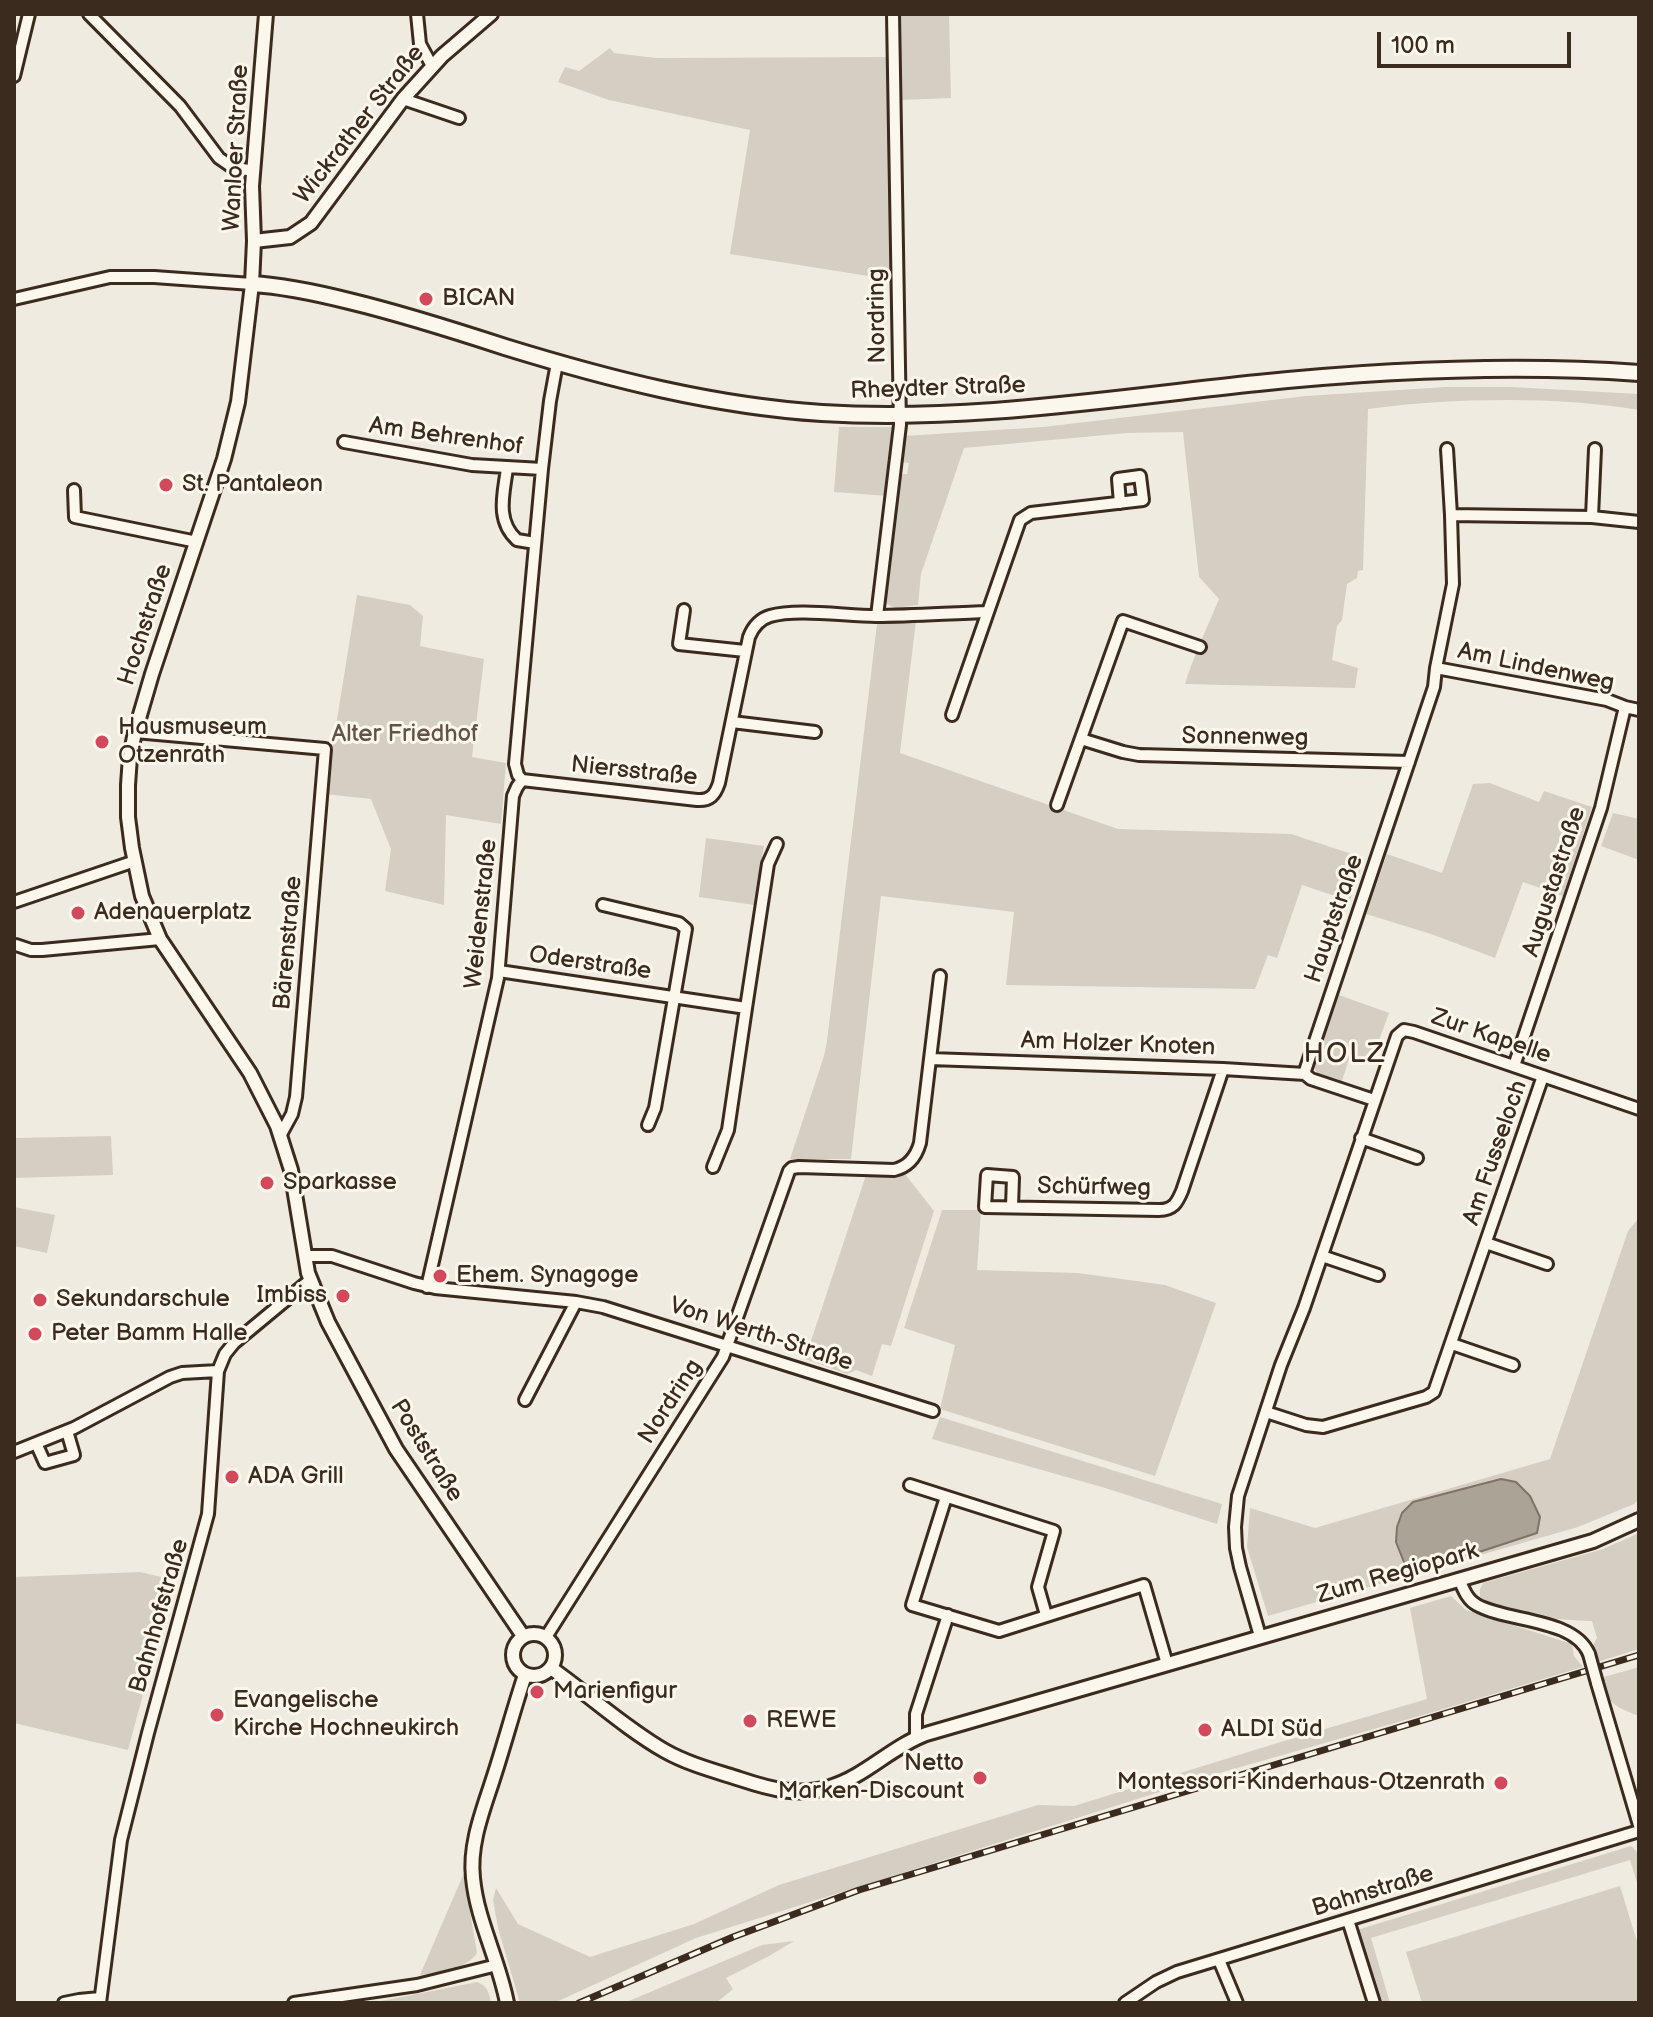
<!DOCTYPE html>
<meta charset="utf-8">
<style>
body{margin:0}
#map{position:relative;width:1653px;height:2017px;overflow:hidden;background:#f0ebe0;font-family:"Balsamiq Sans",sans-serif}
canvas{display:block}
.frame{position:absolute;inset:0;border:16px solid #3b2a1e;pointer-events:none}
.scale{position:absolute;left:1377px;top:32px;width:194px;height:36px;box-sizing:border-box;border:4px solid #3b2a1e;border-top:0;padding-left:10px;font-size:24px;line-height:28px;white-space:nowrap;color:#3b2a1e;-webkit-text-stroke:6px #fbf7ec;paint-order:stroke}
</style>
<div id="map">
<canvas width="1653" height="2017"></canvas>
<div class="frame"></div>
<div class="scale">100 m</div>
</div>
<script>
const ctx = document.querySelector('canvas').getContext('2d');
ctx.lineJoin = 'round';
function fill(path, color) { ctx.fillStyle = color; ctx.fill(path, 'evenodd'); }
function strokePath(path, color, width, dash) { ctx.strokeStyle = color; ctx.lineWidth = width; ctx.lineCap = dash ? 'butt' : 'round'; ctx.setLineDash(dash || []); ctx.stroke(path); }
function write(font, color, halo, rows, align = 'center') {
  ctx.font = font + ' "Balsamiq Sans",sans-serif'; ctx.lineWidth = 6; ctx.setLineDash([]); ctx.textBaseline = 'middle'; ctx.strokeStyle = halo; ctx.fillStyle = color; for (const [text, x, y, turn = 0] of rows) {
    ctx.save(); ctx.translate(x, y); ctx.rotate((+turn || 0) * Math.PI / 180); ctx.textAlign = isNaN(turn) ? turn : align; if (halo) ctx.strokeText(text, 0, 0); ctx.fillText(text, 0, 0); ctx.restore();
  }
}
fill(new Path2D(`
 M899 14H949L951 98 901 100Z
 M610 48 614 53 656 58 890 57 893 280 730 254 750 130 609 100 558 82 565 67 579 71Z
 M1446 387H1512L1639 394V410C1553 396 1454 398 1368 409L1363 570 1358 571 1357 578 1347 584 1342 620 1337 626 1332 660 1358 668 1355 688 1185 684C1194 655 1207 628 1219 599L1199 577 1183 432 1127 433 964 448 921 574 918 605 895 608 887 604 884 597 900 474H907L909 463 901 462 904 436 1043 427 1306 396Z
 M839 427H895L889 496 834 492Z
 M357 595 410 605 423 616 420 646 484 659 472 757 506 763 501 824 446 815 444 905 385 891 391 849 371 799 325 794Z
 M916 621 900 753 1118 829 1291 834 1364 858 1350 901 1302 885 1277 958 1268 955 1255 989 1006 985 1014 912 881 896 851 1159H790L824 1056 827 1041 877 624Z
 M1490 783 1539 802 1544 791 1592 807 1563 896 1523 882 1495 958 1431 934 1366 914 1387 854 1442 873 1473 784Z
 M1613 813 1639 819V860L1601 846Z
 M706 838 764 846 754 905 699 897Z
 M1339 995 1389 1013 1370 1065 1349 1059 1342 1081 1317 1073 1314 1067Z
 M111 1136 113 1175 14 1178V1138Z
 M905 1174 934 1211 891 1346 882 1344 872 1376 856 1370 847 1374 805 1359 866 1175 893 1177Z
 M14 1207 55 1215 47 1253 14 1246Z
 M942 1210H981L977 1270 1078 1273 1165 1285 1216 1303 1155 1476 940 1409 955 1345 904 1328Z
 M1639 1218V1499L1634 1504 1578 1527 1268 1616 1247 1547 1250 1508 1315 1528 1550 1459 1628 1231Z
 M940 1417 1222 1504 1217 1524 1102 1487 932 1439Z
 M1639 1533V1649L1597 1662 1593 1645 1597 1638 1592 1621C1558 1620 1508 1616 1480 1597V1589L1483 1583 1603 1549Z
 M140 1572 174 1580 128 1750 14 1723V1577Z
 M1451 1596 1466 1610 1572 1644 1574 1656 1583 1667 1437 1711 1223 1772 696 1938 554 2003H520L498 1928 493 1900 496 1888 518 1924 590 1957 694 1924 779 1885 1038 1805 1074 1806 1274 1744 1427 1699 1410 1608Z
 M1639 1667V1681L1637 1682 1639 1716C1618 1708 1602 1702 1604 1677Z
 M1631 1846C1644 1855 1639 1875 1639 1889L1630 1860 1371 1938 1390 2003H1380L1357 1930Z
 M467 1866 469 1906 477 1953C466 1970 439 1972 420 1975Z
 M1620 1886 1639 1948V2003H1422L1406 1952Z
 M794 1941 769 1956 726 1978 733 1989 716 2003H624L762 1945Z
 M477 1982C488 1986 489 1993 491 2003H371Z`), '#d5cec3');
const water = new Path2D(`
 M1501 1479 1516 1482 1530 1496 1540 1517 1537 1533 1409 1575 1396 1542 1397 1527 1402 1513 1413 1502Z`);
fill(water, '#aca397');
strokePath(water, '#7f7367', 2);
const minor = new Path2D(`
 M89 14 180 106 219 158 232 167 253 171
 M417 14 420 44 432 66
 M14 76 29 14
 M403 99 459 118
 M14 299 110 277H154L252 284
 M344 442 472 465 542 469
 M1447 449 1451 515
 M507 468C504 493 495 520 517 540L535 543
 M74 490 75 517 197 542
 M1592 517 1595 449
 M684 610 679 644 745 651
 M877 616 900 425 893 14
 M1436 668 1607 700 1625 707 1639 710
 M952 715 1020 520 1031 513 1143 500 1140 476 1118 479 1120 503
 M732 722 815 732
 M135 732 325 749 296 1097 292 1114 280 1136
 M1081 739 1123 752 1139 755 1409 762
 M522 780 697 800C710 801 715 795 719 783L749 637C753 627 760 619 770 616 797 608 846 616 876 616 913 616 951 613 988 612
 M522 780 518 775 515 764 542 469 550 401 557 363
 M1057 805 1123 621 1200 647
 M14 902 135 861
 M603 905 679 923 686 929 655 1108 648 1125
 M16 945 31 950H42L160 939
 M499 971 746 1008 728 1130 713 1167
 M940 976 930 1059 1223 1069 1305 1074
 M746 1008 768 864 777 844
 M1514 1066 1601 808 1625 707
 M1374 1100 1311 1079 1306 1075 1305 1071 1434 687 1436 668 1453 584 1451 515 1592 517 1639 522
 M1361 1138 1417 1158
 M1012 1207 1013 1177 987 1175 985 1207 1159 1210C1173 1210 1177 1203 1182 1191L1223 1069
 M1486 1243 1547 1264
 M305 1256H332L414 1283 435 1288 576 1302 603 1307 933 1411
 M1322 1256 1378 1275
 M427 1287 498 978 513 796 517 787 522 780
 M1452 1344 1513 1365
 M525 1400 576 1302
 M1266 1412 1306 1425 1323 1427 1426 1397 1434 1392 1543 1076
 M36 1443 45 1463 74 1455 67 1431
 M14 1452 74 1428 170 1377 182 1373 218 1371
 M910 1485 1054 1531 1038 1587 1046 1615
 M946 1497 912 1605 999 1631 1144 1585 1167 1664
 M1459 1579C1463 1588 1467 1600 1477 1605 1507 1622 1574 1618 1589 1654
 M1260 1636 1240 1567 1236 1548 1235 1527 1238 1496 1281 1365 1304 1308 1397 1036 1404 1030 1414 1032 1639 1109
 M546 1637 723 1357 789 1171 792 1168 799 1167 894 1170C908 1167 916 1157 920 1143L930 1059
 M1597 1683 1639 1825
 M916 1737V1714L948 1615
 M1348 1920 1374 2003
 M1219 1960 1237 2003
 M64 2003 79 2000 100 1998
 M100 2003 121 1840 148 1733 208 1514 218 1371 225 1354 234 1343 310 1280
 M294 2003 417 1985 497 1965
 M1125 2003 1156 1982 1177 1972 1639 1831`);
const tertiary = new Path2D(`
 M266 14 252 186 254 241 252 284 238 402 224 459 152 674 135 732 130 757 128 785V817L132 848 142 896 160 939 250 1073 277 1126 291 1170 308 1273 328 1322 396 1449 523 1636
 M254 241 290 237 311 223 403 99 442 56 491 14
 M513 1655a21 21 0 1 1 42 0a21 21 0 1 1-42 0Z
 M551 1668C589 1695 625 1728 665 1751 688 1764 715 1771 740 1779 770 1789 799 1797 830 1787 866 1776 891 1747 926 1734L1593 1541 1639 1520
 M507 2003C499 1960 477 1921 473 1878 469 1843 484 1808 494 1776 505 1742 514 1708 525 1675`);
const secondary = new Path2D(`
 M252 284C286 286 317 293 349 301 403 314 453 330 505 347 609 379 714 406 822 413 969 422 1113 398 1258 383 1385 370 1512 364 1639 373`);
strokePath(minor, '#3b2a1e', 16);
strokePath(tertiary, '#3b2a1e', 18);
strokePath(secondary, '#3b2a1e', 20);
strokePath(minor, '#fbf7ec', 10);
strokePath(tertiary, '#fbf7ec', 12);
strokePath(secondary, '#fbf7ec', 14);
const rail = new Path2D(`
 M579 2003 733 1937 859 1890 1639 1655`);
strokePath(rail, '#3b2a1e', 7);
strokePath(rail, '#fbf7ec', 4, [12]);
const minorBridge = new Path2D(`
 M1589 1654 1597 1683`);
strokePath(minorBridge, '#3b2a1e', 16, []);
strokePath(minorBridge, '#fbf7ec', 10);
for (const [x, y, r, color] of [
 [426,299,8,"#d1495b"],
 [166,485,8,"#d1495b"],
 [102,742,8,"#d1495b"],
 [78,913,8,"#d1495b"],
 [267,1183,8,"#d1495b"],
 [440,1276,8,"#d1495b"],
 [343,1296,8,"#d1495b"],
 [40,1300,8,"#d1495b"],
 [35,1334,8,"#d1495b"],
 [232,1477,8,"#d1495b"],
 [537,1692,8,"#d1495b"],
 [217,1715,8,"#d1495b"],
 [750,1721,8,"#d1495b"],
 [1205,1730,8,"#d1495b"],
 [980,1778,8,"#d1495b"],
 [1501,1783,8,"#d1495b"]
]) { const dot = new Path2D(); dot.arc(x, y, r, 0, 2 * Math.PI); ctx.fillStyle = color; ctx.fill(dot); strokePath(dot, '#fbf7ec', 3); }
write('24px', '#3b2a1e', '#fbf7ec', [
 ["Wickrather Straße",360,125,-52],
 ["Wanloer Straße",237,148,-87],
 ["Nordring",878,316,-91],
 ["Rheydter Straße",938,389,-2],
 ["Am Behrenhof",446,437,8],
 ["Hochstraße",146,625,-72],
 ["Am Lindenweg",1536,668,12],
 ["Sonnenweg",1245,738,1],
 ["Niersstraße",634,772,6],
 ["Augustastraße",1555,882,-72],
 ["Weidenstraße",482,914,-84],
 ["Hauptstraße",1335,919,-71],
 ["Bärenstraße",289,943,-85],
 ["Oderstraße",590,964,8],
 ["Zur Kapelle",1491,1037,19],
 ["Am Holzer Knoten",1118,1045,2],
 ["Am Fusseloch",1496,1153,-71],
 ["Schürfweg",1094,1188,1],
 ["Von Werth-Straße",761,1335,18],
 ["Nordring",671,1402,-57],
 ["Poststraße",426,1451,58],
 ["Zum Regiopark",1398,1574,-16],
 ["Bahnhofstraße",160,1616,-74],
 ["Bahnstraße",1373,1892,-17]
]);
write('24px', '#3b2a1e', '#fbf7ec', [
 ["BICAN",442,299],
 ["St. Pantaleon",182,485],
 ["Hausmuseum",118,728],
 ["Otzenrath",118,756],
 ["Adenauerplatz",94,913],
 ["Sparkasse",283,1183],
 ["Ehem. Synagoge",456,1276],
 ["Imbiss",327,1296,"right"],
 ["Sekundarschule",56,1300],
 ["Peter Bamm Halle",51,1334],
 ["ADA Grill",248,1477],
 ["Marienfigur",553,1692],
 ["Evangelische",233,1701],
 ["Kirche Hochneukirch",233,1729],
 ["REWE",766,1721],
 ["ALDI Süd",1221,1730],
 ["Netto",964,1764,"right"],
 ["Marken-Discount",964,1792,"right"],
 ["Montessori-Kinderhaus-Otzenrath",1485,1783,"right"]
], 'left');
write('24px', '#625347', '#fbf7ec', [
 ["Alter Friedhof",405,735]
]);
ctx.letterSpacing = '2px';
write('28px', '#3b2a1e', '#fbf7ec', [
 ["HOLZ",1345,1055]
]);
ctx.letterSpacing = '0px';
</script>
